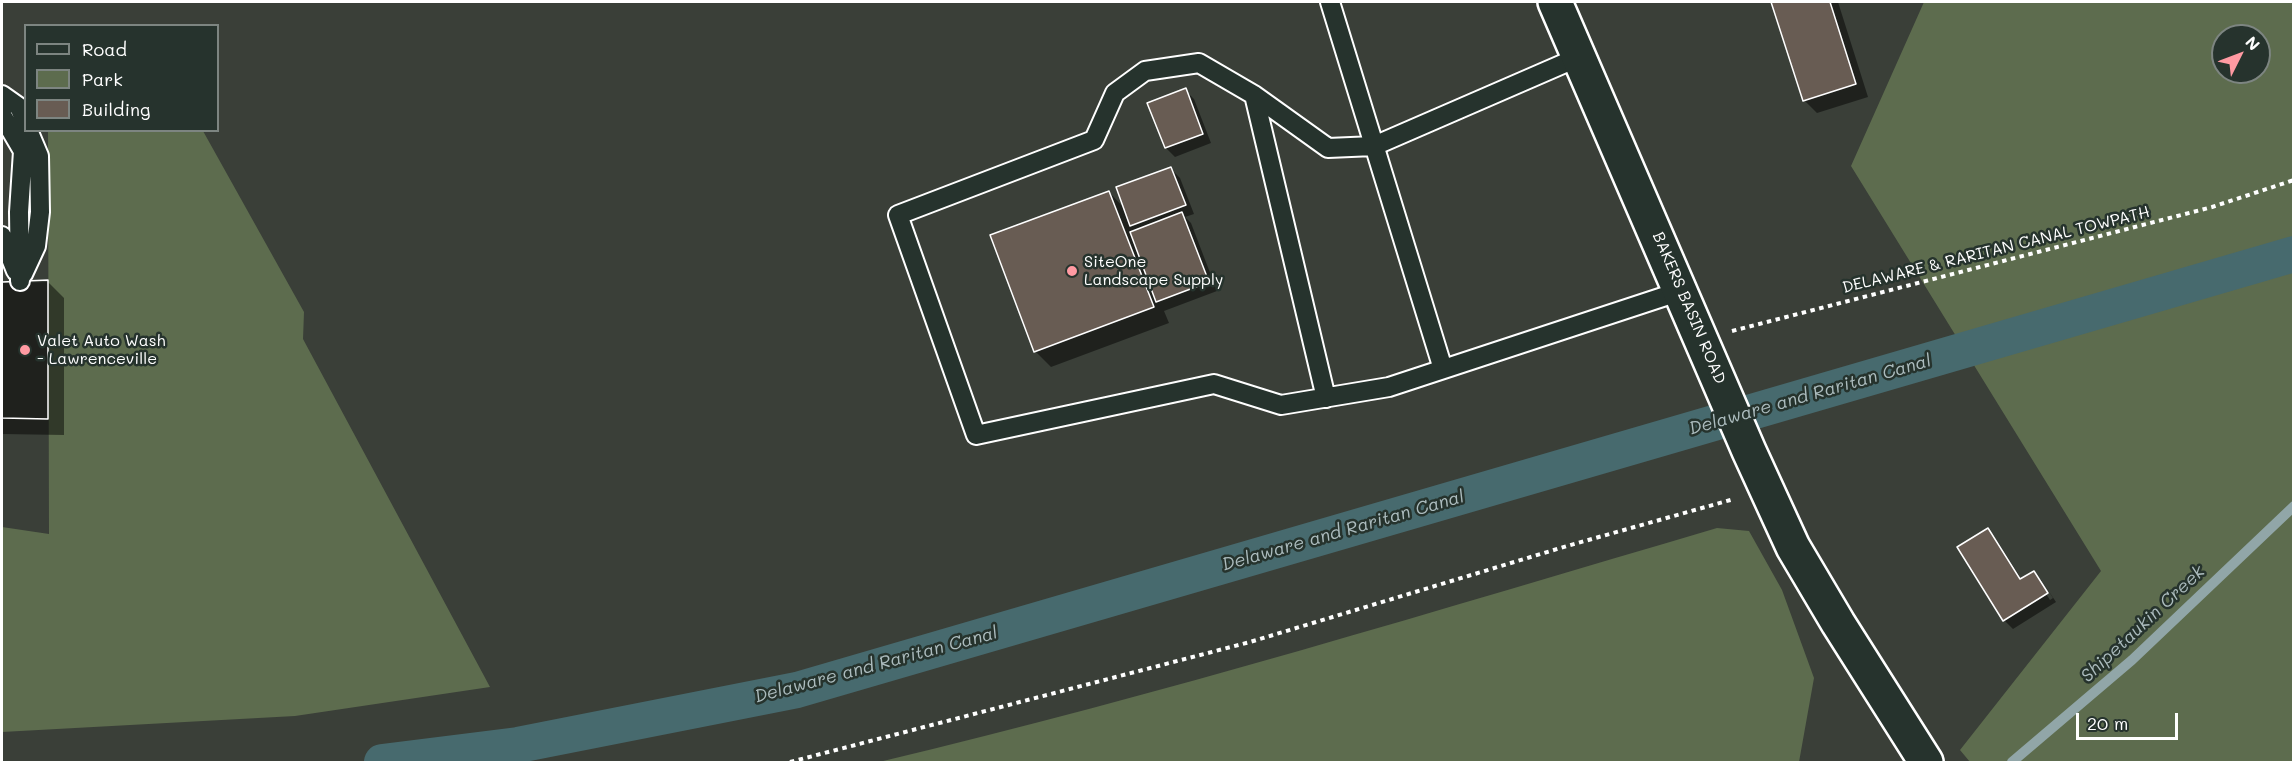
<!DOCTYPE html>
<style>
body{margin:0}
#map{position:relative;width:2295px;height:764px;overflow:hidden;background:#3a3f38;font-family:Mali,sans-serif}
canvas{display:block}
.frame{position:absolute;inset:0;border:3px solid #fff;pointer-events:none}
.legend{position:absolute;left:24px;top:24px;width:195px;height:108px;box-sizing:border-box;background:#26332d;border:2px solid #7d8581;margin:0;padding:8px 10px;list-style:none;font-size:18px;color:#fff}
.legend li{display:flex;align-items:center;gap:12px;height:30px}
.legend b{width:30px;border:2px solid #7d8581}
.north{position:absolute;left:2211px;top:24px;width:60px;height:60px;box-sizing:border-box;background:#26332d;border:2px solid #7d8581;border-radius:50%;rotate:48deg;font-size:16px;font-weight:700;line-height:24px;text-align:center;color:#fff}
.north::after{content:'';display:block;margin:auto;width:21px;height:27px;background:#ff9aa2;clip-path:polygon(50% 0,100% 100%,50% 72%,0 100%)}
.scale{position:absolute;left:2076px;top:713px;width:102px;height:27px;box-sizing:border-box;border:3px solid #fff;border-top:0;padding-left:8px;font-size:18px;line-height:21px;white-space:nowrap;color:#fff;-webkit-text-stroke:4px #26332d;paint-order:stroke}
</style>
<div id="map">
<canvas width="2295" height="764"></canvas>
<div class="frame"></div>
<ul class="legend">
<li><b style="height:8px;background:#26332d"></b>Road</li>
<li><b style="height:16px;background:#5d6c4e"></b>Park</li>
<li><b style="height:16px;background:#685c53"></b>Building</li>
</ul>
<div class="north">N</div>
<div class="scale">20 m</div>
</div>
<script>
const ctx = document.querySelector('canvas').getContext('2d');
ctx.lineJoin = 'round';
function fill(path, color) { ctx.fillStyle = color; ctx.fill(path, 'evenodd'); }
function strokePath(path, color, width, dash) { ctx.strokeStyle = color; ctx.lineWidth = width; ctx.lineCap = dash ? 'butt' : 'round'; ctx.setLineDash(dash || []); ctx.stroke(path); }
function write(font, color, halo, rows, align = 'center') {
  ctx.font = font + ' Mali,sans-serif'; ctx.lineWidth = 5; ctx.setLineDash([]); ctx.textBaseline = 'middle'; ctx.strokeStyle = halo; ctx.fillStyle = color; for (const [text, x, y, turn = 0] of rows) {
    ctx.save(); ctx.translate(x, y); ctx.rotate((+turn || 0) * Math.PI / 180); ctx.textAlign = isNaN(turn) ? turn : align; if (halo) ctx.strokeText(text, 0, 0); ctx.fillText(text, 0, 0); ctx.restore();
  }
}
fill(new Path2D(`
 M1924 2H2293V762H1970L1960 750 2101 571 1851 166ZM2223 36H2259V72H2223Z
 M48 131H203L304 312 303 339 490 687 295 716 2 732V527L49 534Z
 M1717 528 1749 531 1782 590 1814 678 1799 762H879C1161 695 1439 610 1717 528Z`), '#5d6c4e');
fill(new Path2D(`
 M1773 2H1838L1868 97 1817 113 1804 100Z
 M1185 90 1194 99 1211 143 1175 157 1166 148 1149 104Z
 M1171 169 1180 178 1194 214 1185 217 1191 223 1217 291 1164 311 1169 323 1051 367 1035 351 1109 192 1125 209Z
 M48 282 64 298V435L2 434V283Z
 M1987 530 1996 539 2022 580 2034 573 2042 581H2038L2050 600 2053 598 2042 581 2056 602 2013 629 2004 620Z`), '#0007');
strokePath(new Path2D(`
 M2012 762 2132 660 2294 506`), '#91a6a8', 10);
strokePath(new Path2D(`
 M382 762 518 745 797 690 2294 254`), '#476a6e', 36);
const building = new Path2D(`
 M1771 2H1830L1856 84 1803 101Z
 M1186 88 1203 134 1165 148 1147 103Z
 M1171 167 1186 205 1130 226 1116 187Z
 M1109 191 1154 307 1034 352 990 235Z
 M1182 212 1209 282 1156 302 1130 232Z
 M48 280V419L2 418V282Z
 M48 280V419L2 418V282Z
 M1988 528 2020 579 2034 571 2048 593 2003 621 1957 547Z`);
fill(building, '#685c53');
strokePath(building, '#fff', 1.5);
const lane = new Path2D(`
 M1330 2 1443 369
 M1579 57 1374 146 1328 148 1254 95 1199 63 1145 71 1115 93 1094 140 898 215 976 435 1214 384 1281 405 1389 387 1681 291
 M2 95 19 107 26 123
 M1254 95 1326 398
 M2 115 23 151 19 212 20 281
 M2 236 16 271
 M23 274 36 246 40 212 39 156 28 130`);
const secondary = new Path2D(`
 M1555 2 1749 451 1793 547 1838 623 1926 762`);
strokePath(lane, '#fff', 22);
strokePath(secondary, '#fff', 38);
strokePath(new Path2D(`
 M1732 331 2212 207 2294 180
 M790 762 1250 642 1567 546 1734 499`), '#fff', 4, [4.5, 4.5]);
strokePath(lane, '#26332d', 18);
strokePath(secondary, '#26332d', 33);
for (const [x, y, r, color] of [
 [1072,271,6,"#ff9aa2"],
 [25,350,6,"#ff9aa2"]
]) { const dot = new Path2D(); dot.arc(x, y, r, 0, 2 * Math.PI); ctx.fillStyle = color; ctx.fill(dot); strokePath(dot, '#26332d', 2); }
write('16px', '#fff', '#26332d', [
 ["DELAWARE & RARITAN CANAL TOWPATH",1996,250,-14],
 ["BAKERS BASIN ROAD",1689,308,67]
]);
write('16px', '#fff', '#26332d', [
 ["SiteOne",1084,262],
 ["Landscape Supply",1084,280],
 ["Valet Auto Wash",37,341],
 ["- Lawrenceville",37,359]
], 'left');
write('italic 18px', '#acbcbe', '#26332d', [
 ["Delaware and Raritan Canal",1810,395,-16],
 ["Delaware and Raritan Canal",1343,531,-16],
 ["Shipetaukin Creek",2143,624,-43],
 ["Delaware and Raritan Canal",876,665,-15]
]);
</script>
